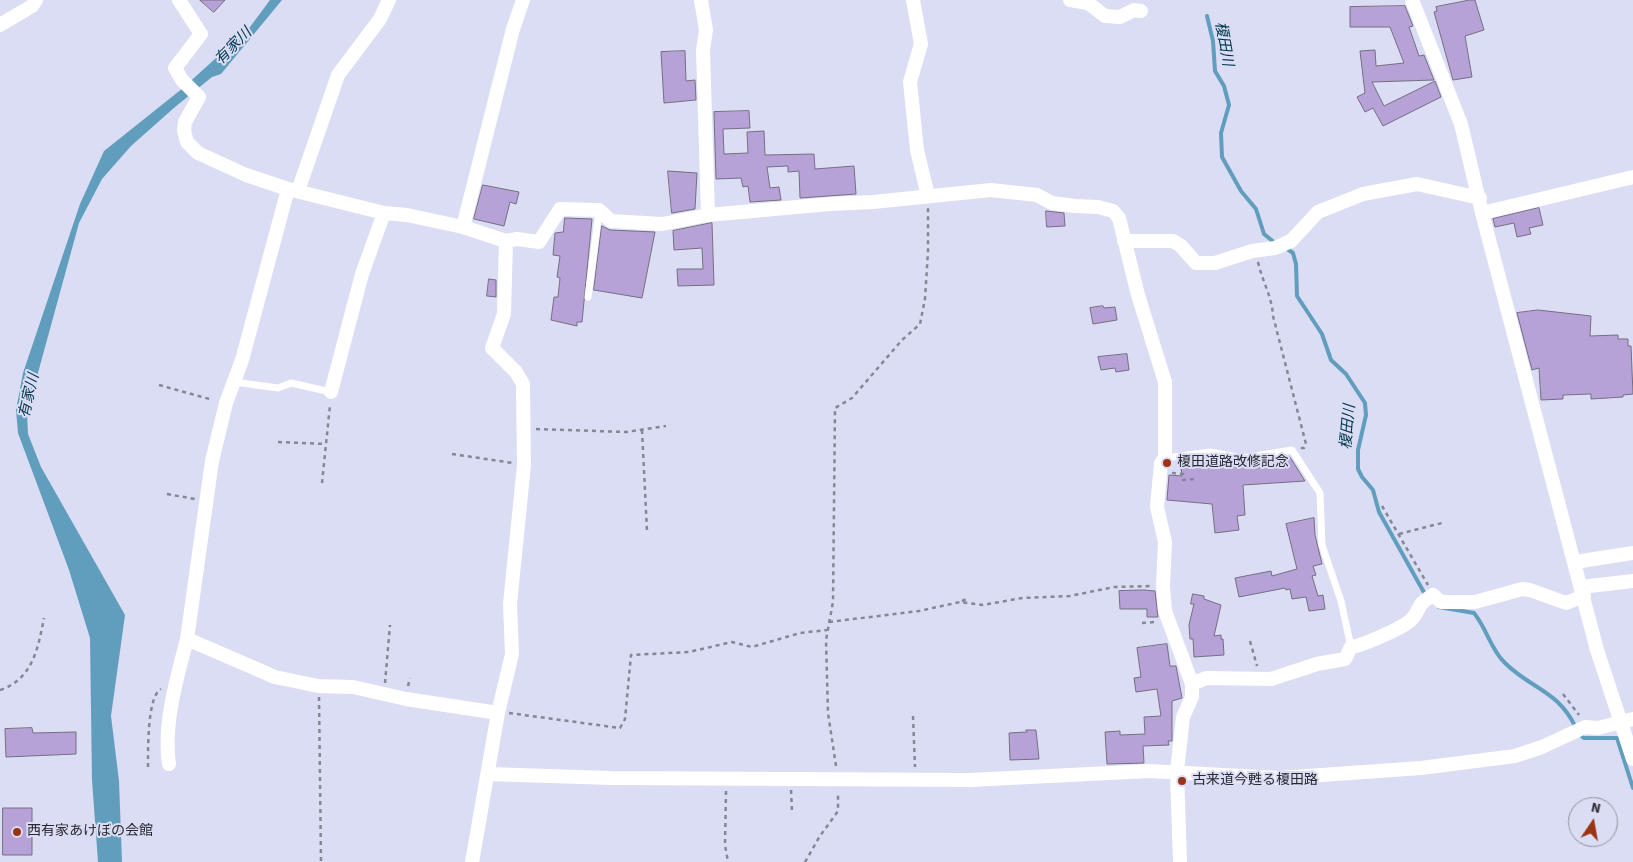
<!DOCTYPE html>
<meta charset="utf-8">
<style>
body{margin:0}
#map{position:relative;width:1633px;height:862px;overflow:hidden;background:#daddf3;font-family:"Source Sans 3",sans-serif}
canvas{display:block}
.north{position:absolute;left:1568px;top:797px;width:50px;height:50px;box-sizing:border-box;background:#daddf3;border:1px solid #9295a5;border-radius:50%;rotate:12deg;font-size:14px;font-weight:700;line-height:20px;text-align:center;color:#272830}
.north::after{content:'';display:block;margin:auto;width:18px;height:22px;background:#9b3415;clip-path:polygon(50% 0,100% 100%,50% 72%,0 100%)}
</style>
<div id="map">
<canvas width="1633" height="862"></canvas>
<div class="north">N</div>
</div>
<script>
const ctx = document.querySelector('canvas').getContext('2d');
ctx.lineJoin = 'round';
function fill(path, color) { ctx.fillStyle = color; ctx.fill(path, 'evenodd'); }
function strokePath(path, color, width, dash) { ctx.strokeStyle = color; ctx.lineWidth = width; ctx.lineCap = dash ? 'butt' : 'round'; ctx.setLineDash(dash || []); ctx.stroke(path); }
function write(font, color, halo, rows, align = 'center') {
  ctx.font = font + ' "Source Sans 3","Noto Sans JP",sans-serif'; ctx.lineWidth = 4; ctx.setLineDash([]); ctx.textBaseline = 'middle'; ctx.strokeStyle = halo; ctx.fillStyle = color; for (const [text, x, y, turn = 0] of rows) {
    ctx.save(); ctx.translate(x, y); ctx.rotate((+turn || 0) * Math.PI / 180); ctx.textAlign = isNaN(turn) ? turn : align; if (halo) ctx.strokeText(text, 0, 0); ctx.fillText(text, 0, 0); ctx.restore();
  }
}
fill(new Path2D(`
 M270 0H282L221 74 212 77 175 107 131 146 102 179 79 223 27 413 28 434 41 467 125 615 111 716 119 781 122 862H98L92 780 90 638 69 570 18 433 16 410 23 373 80 204 104 151 183 88 250 27Z`), '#619ebd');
strokePath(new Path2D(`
 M1207 16 1213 41 1215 71 1224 86 1229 105 1221 133 1222 157 1241 191 1256 209 1264 234 1275 243
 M1286 248 1293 253 1296 264 1297 296 1322 334 1331 360 1346 374 1365 403 1366 415 1358 450V469L1362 477 1373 490 1379 512 1426 596
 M1439 607 1474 613C1487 629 1491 650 1505 663 1531 689 1558 690 1576 728
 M1579 734 1584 738H1617L1633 788`), '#619ebd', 4);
const building = new Path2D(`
 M200 0H225L214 12Z
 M1470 0H1475L1484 30 1465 36 1472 77 1453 80 1434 12 1437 11 1436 7Z
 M1405 6 1413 26 1409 27 1419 56 1424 55 1434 80 1372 82 1384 106 1435 81 1441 97 1383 126 1373 108 1365 112 1357 97 1365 93 1360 51 1375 50 1376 66 1404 63 1390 27H1350V7Z
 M685 51 686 81 695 80 696 100 664 103 661 52Z
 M749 111 750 128 723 129 724 154 748 153 747 132 764 131 765 155 814 154 815 169 854 166 856 194 800 198 799 171 788 172V166L767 167 770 188 779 187 781 200 750 202 748 186 743 187 741 178 716 179 714 112Z
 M668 171 697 173 695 209 672 213Z
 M483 185 519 192 516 204 510 202 504 226 474 219Z
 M1539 208 1543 225 1529 228 1531 234 1517 237 1514 223 1495 227 1493 219Z
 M1046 211 1064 213 1065 226 1047 227Z
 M565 218 592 219 582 322H577V326L551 320 554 297H558L560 278 557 277 560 256 553 255 555 233 563 232Z
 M712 223 714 285 678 286 677 269H703L702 248 674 250 673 231Z
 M602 226 610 230 655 232 642 298 594 290Z
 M489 279 496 280V297L487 296Z
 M1103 306 1104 308 1115 307 1117 320 1093 324 1090 308Z
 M1538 310 1591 316 1590 336 1618 335V339H1628V346H1631L1633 394 1623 395V397L1591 399V394L1563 395V399L1541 400 1539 368 1532 370 1517 313Z
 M1127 354 1129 370 1116 372 1115 368 1101 370 1098 357Z
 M1290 457 1305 481 1243 485 1245 515 1237 516 1239 530 1215 533 1212 504 1167 500 1169 475 1182 476 1180 461 1206 458V466Z
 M1314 518 1315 535 1322 564 1313 566 1316 575 1312 576 1318 596 1323 595 1325 609 1309 611 1306 597 1292 599 1290 589 1286 590 1285 588 1239 597 1235 578 1271 571 1272 576 1297 569 1286 524Z
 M1144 590 1155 591 1158 617H1147V609H1120L1119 591Z
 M1193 594 1204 596V599L1221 605 1214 636 1221 635V639H1223L1224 655 1194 657 1193 639H1190L1189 625 1194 604H1191Z
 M1167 644 1170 666H1176L1182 698 1172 701V741H1168L1169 745 1143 746 1144 763 1107 764 1105 732 1120 731V735L1145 734 1144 717 1161 716 1157 689 1136 692 1134 678 1141 677 1137 648Z
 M32 728 33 733 76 732V754L6 757 5 729Z
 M1026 730H1036L1039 759 1010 760 1009 733 1027 732Z
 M3 808H32V855H3Z`);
fill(building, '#b7a2d7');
strokePath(building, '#756e81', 1);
strokePath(new Path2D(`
 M1258 262C1262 281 1272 296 1273 316L1306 444 1304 448H1300
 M159 385 213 400
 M536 429 626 432 666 426
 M642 430 647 531
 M278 442 326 444
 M452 454 513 463
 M1172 473 1183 474V480L1194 479
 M322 483 330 405
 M167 494 195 499
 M1382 506 1428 585
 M1399 534 1442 523
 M962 601 969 598
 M829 622 919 611 960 602 983 605 1022 598 1070 596 1114 587 1152 586
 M1142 623 1155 622
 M1250 641 1257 666
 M385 683 390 625
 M408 686 410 678
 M0 690C33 679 38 648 44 618
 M1563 694 1579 715
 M319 697 321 862
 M509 713 620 728 625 719 631 655 689 652 732 642 752 647 800 633 827 630
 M913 716 915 767
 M836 766 828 713 826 640 833 602 835 408 852 398 902 340 920 324 925 299 928 251V208
 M148 767C148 752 147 696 161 689
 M791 790 792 811
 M726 791 725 845 728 862
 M805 862 820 836 838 811V792`), '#858796', 2.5, [4, 4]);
strokePath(new Path2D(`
 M588 297 599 211
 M234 382 278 388 291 383 331 392
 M1165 458 1210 452 1243 458 1292 450 1320 493 1322 545 1341 601 1351 647`), '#fff', 7);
strokePath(new Path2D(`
 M179 0 201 34 175 68 182 80 199 97 185 122 184 131 187 142 198 153 246 175 288 189 384 213 407 215 463 227 506 241 517 239 539 242 560 209 599 210 611 221 662 224 708 215 830 204 873 202 991 190 1037 195 1052 203 1075 206 1098 207 1113 211 1119 218 1138 295 1165 382V458L1161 463 1157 507 1165 542 1163 586 1165 611 1192 684V697L1183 717 1177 771 1180 862
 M701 0 706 30 703 50 708 215
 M913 0 921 44 910 82 917 150 928 196
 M1070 0 1088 3 1105 16 1120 17 1134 10 1141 11
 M1412 0 1461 124 1482 213 1597 650 1633 759
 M0 25 32 6 36 0
 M288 189 242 360 226 403 212 461 187 639 275 677 318 686 353 687 406 699 498 713
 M298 191 338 75 380 19 389 0
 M1482 213 1633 177
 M463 227 513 29 523 0
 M1124 241H1173L1181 246 1196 263H1215L1252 251 1275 248 1291 241 1318 212 1363 194 1417 184 1480 198
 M331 392 362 274 384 213
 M1575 562 1633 553
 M1581 587 1633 581
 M1192 684 1206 678 1271 679 1317 664 1345 659 1351 647C1361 646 1403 628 1411 620 1422 609 1414 606 1433 595L1441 602H1475L1522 589 1530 590 1566 603 1584 596
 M169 764C163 724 177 678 187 639
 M488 774 611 778 970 780 1149 771 1279 778 1421 768 1515 756 1542 747 1585 727 1598 728 1633 719
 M472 862 498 713 512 654 510 604 524 465 523 384 516 372 492 348 504 314 506 241`), '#fff', 14);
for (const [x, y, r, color] of [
 [1167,463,5,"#9b3415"],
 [1182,781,5,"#9b3415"],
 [17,832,5,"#9b3415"]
]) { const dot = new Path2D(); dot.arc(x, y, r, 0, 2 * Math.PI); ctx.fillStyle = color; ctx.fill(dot); strokePath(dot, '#daddf3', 2); }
write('14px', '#272830', '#daddf3', [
 ["榎田道路改修記念",1177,463],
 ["古来道今甦る榎田路",1192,781],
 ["西有家あけぼの会館",27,832]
], 'left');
write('italic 15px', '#01384e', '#daddf3', [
 ["榎田川",1223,44,80],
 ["有家川",234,47,-45],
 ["有家川",30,396,-77],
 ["榎田川",1349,427,-85]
]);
</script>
